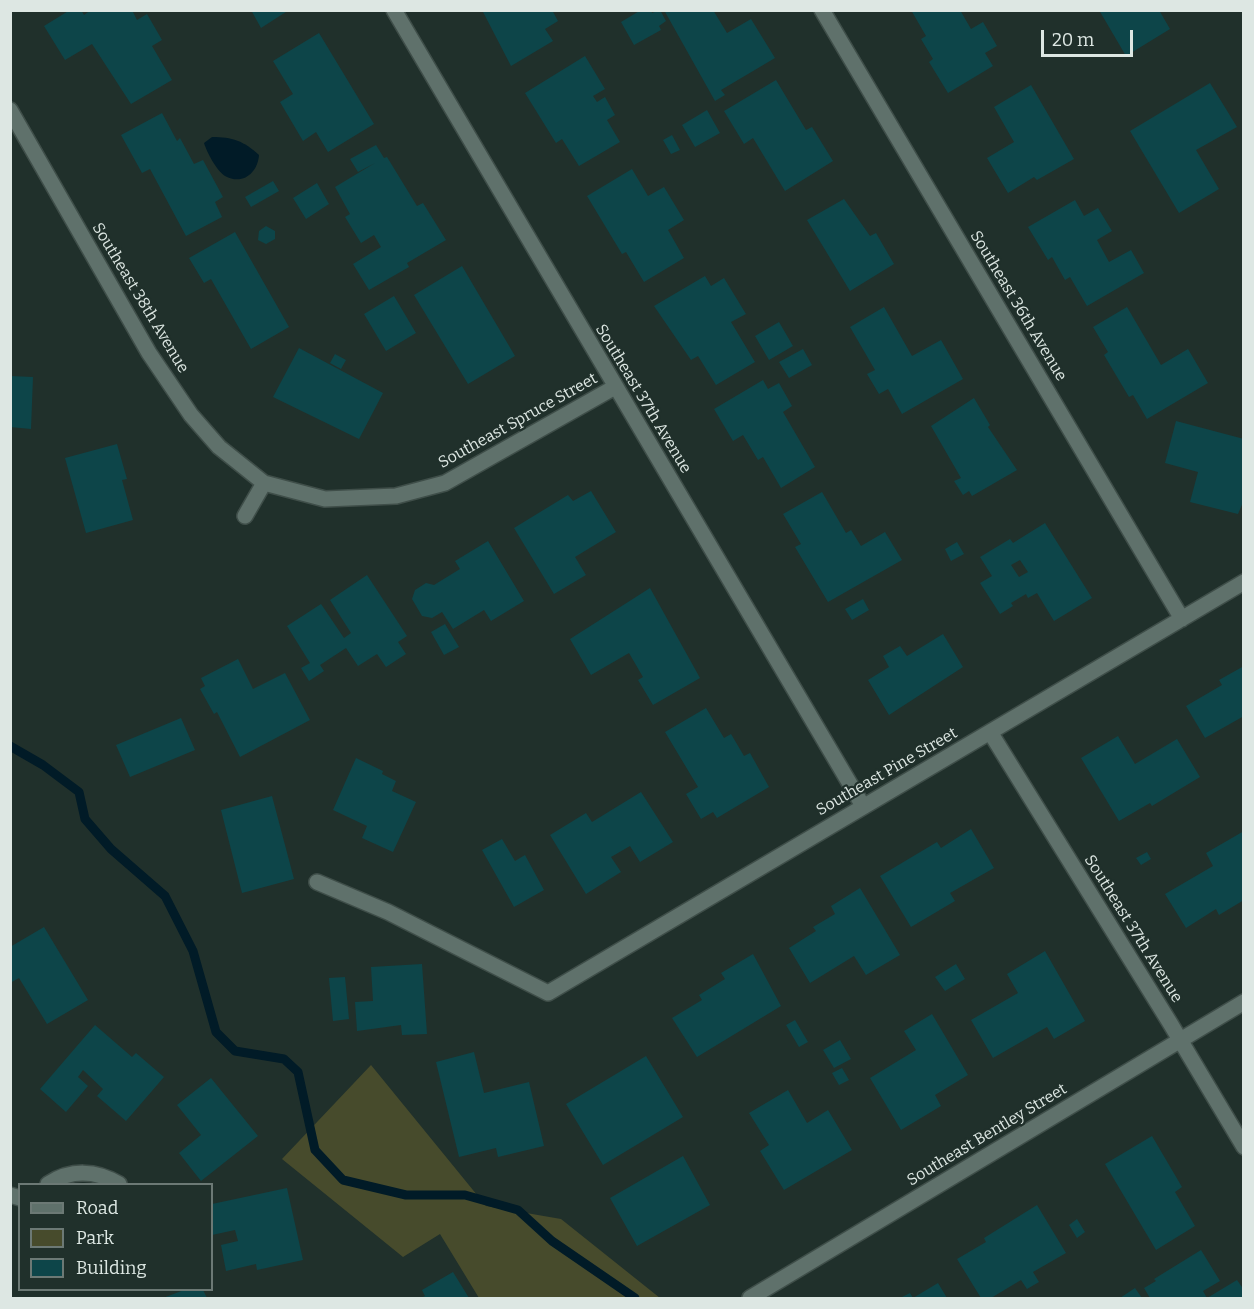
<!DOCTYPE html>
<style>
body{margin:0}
#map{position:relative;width:1254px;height:1309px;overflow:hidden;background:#20302b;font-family:Bitter,serif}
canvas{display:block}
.frame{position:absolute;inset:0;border:12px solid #dde7e3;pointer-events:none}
.legend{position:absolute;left:18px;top:1183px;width:195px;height:108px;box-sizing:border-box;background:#20302b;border:2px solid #6c7975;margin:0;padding:8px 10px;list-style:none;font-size:18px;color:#dde7e3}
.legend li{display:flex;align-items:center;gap:12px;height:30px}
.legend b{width:30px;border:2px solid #6c7975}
.scale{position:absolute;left:1041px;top:30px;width:92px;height:27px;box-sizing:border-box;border:3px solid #dde7e3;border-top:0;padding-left:8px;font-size:18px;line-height:21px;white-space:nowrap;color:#dde7e3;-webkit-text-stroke:4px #20302b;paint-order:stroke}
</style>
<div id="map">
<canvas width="1254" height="1309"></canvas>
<div class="frame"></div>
<ul class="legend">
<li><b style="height:8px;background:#5f716b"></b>Road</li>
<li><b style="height:16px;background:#474b2c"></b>Park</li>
<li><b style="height:16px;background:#0d4549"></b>Building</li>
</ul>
<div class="scale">20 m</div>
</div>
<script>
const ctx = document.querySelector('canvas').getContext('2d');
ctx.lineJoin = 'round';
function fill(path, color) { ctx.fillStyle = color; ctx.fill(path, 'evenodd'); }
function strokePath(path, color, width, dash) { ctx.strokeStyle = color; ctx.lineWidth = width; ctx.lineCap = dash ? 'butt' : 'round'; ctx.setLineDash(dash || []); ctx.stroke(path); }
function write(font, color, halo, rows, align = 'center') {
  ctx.font = font + ' Bitter,serif'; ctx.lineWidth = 4.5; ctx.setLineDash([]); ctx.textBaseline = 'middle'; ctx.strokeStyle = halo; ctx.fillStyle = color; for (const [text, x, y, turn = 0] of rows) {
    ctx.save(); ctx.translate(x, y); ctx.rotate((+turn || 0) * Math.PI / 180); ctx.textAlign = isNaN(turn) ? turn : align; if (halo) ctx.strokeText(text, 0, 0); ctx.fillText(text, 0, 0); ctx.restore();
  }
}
fill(new Path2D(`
 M371 1065 486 1206 561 1219 660 1298H479L440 1234 403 1257 282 1159Z`), '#474b2c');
fill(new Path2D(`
 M212 137C232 137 244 141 259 155 258 172 243 186 225 176 217 171 207 153 204 143Z`), '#011b27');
strokePath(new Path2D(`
 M10 746 43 765 79 792 85 819 111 849 165 896 193 951 216 1032 235 1051 284 1059 298 1072 315 1150 343 1180 406 1195H465L518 1210 552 1241 635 1298`), '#011b27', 9);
fill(new Path2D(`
 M70 10H81L84 15 91 10H132L137 20 147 14 162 40 152 46 172 80 131 104 92 44 65 60 44 26Z
 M251 10H289L261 28Z
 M482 10H552L558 21 545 29 553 41 511 66Z
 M641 10H651L652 13 660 10 666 21 659 26 661 30 634 45 621 22Z
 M664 10H713L727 33 751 19 775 58 721 90 725 95 715 101Z
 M911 10H960L971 29 983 22 997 46 985 53 993 66 948 93 929 62 933 59 921 39 926 36Z
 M1099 10H1159L1170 29 1126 56Z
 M319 33 374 124 328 152 316 132 303 141 280 102 293 94 273 61Z
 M585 56 605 89 593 96 597 102 605 97 615 115 607 120 620 142 579 166 562 139 556 143 525 93Z
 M776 80 806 130 812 127 833 161 785 191 753 138 744 144 724 111Z
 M1210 83 1237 127 1196 150 1219 189 1179 213 1130 131Z
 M1031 85 1074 159 1037 180 1034 177 1008 193 987 158 1014 142 994 107Z
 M707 110 720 133 695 147 682 125Z
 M162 113 177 141 180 138 194 164 203 160 223 197 215 202 222 217 186 236 150 169 142 173 121 135Z
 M672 135 680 150 671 154 663 140Z
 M376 145 384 158 387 157 417 206 423 203 446 240 407 263 409 267 369 290 353 264 381 247 374 235 361 243 345 217 350 214 335 187 375 163 358 172 350 159Z
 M632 169 648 196 664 187 684 220 668 230 684 258 644 282 626 252 622 254 587 196Z
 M273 181 279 191 251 207 245 197Z
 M317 183 329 204 306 219 293 198Z
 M844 199 870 236 876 233 894 264 850 291 807 220Z
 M1075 200 1084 216 1098 208 1112 231 1097 240 1109 262 1131 250 1144 273 1087 306 1070 277 1065 280 1052 257 1048 260 1028 227Z
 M266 226 275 231V239L266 244 258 240 259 231Z
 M235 232 289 327 251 349 211 279 204 283 189 258Z
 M462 266 515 356 468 384 414 295Z
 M705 276 711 286 724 278 746 314 731 322 755 362 716 385 698 356 691 360 654 306Z
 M394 296 416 333 386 351 364 314Z
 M884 307 912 356 941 340 963 379 902 414 888 389 879 394 867 374 875 370 850 327Z
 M1127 307 1161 365 1188 349 1208 383 1147 419 1133 395 1129 397 1104 355 1108 352 1093 327Z
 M779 322 793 346 769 360 755 336Z
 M299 348 383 393 359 439 273 397Z
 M803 349 812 365 789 378 779 362Z
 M335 354 346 360 341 369 330 363Z
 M10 376 33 377 31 429 10 427Z
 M763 380 768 389 779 383 792 406 783 412 815 467 781 488 763 457 758 460 743 435 733 441 714 409Z
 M974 398 990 425 988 427 1017 470 972 496 969 491 963 495 954 481 961 478 931 426Z
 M1176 421 1244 439V500L1238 514 1190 502 1198 472 1165 463Z
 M117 444 127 479 122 480 133 520 86 533 65 458Z
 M591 491 616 532 575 557 586 575 554 594 514 528 568 495 573 501Z
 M822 492 846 533 851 530 861 546 885 532 902 560 828 602 795 547 801 544 783 514Z
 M1045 523 1092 598 1054 621 1037 593 1028 598 1026 594 1011 603 1013 606 1000 614 980 583 992 576 980 557 1010 539 1013 543ZM1020 560 1028 572 1019 577 1011 565Z
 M488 541 524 601 491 621 484 610 453 629 442 612 432 618 422 616 412 599 415 590 426 583 434 585 460 569 455 561Z
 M957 542 964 554 951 561 945 549Z
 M367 575 407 636 398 642 406 654 386 667 377 654 358 666 346 648 320 665 324 671 309 681 301 668 310 663 287 626 321 604 344 638 351 633 330 600Z
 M650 588 700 678 653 705 638 680 643 677 629 653 591 675 570 639Z
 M863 599 869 610 852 620 845 609Z
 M445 624 459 647 444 655 431 632Z
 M943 634 963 667 889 715 868 680 889 667 883 656 900 646 907 656Z
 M238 659 253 689 285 673 310 720 240 757 217 712 214 714 200 689 205 686 201 678Z
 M1244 666V716L1205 738 1186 706 1222 685 1219 680Z
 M706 708 724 738 731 734 744 756 750 753 769 787 717 818 713 812 701 819 686 794 698 787 665 732Z
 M181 718 195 750 130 777 116 745Z
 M1118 736 1135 764 1177 739 1200 777 1152 806 1150 803 1119 821 1081 758Z
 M356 758 383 771 382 774 396 781 392 791 416 802 393 852 362 838 367 826 333 810Z
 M641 792 673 842 640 862 630 846 611 857 621 872 586 894 550 835 586 813 592 822Z
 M272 796 294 879 242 893 221 810Z
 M971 829 994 868 950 893 955 901 911 927 880 876 937 842 941 848Z
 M1244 831V900L1219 915 1216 909 1186 928 1165 894 1213 866 1206 853Z
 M502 839 515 861 525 855 544 890 514 907 482 850Z
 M1147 852 1151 859 1141 865 1136 858Z
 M860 888 900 955 866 975 854 956 810 983 789 948 816 931 813 927 835 914 831 906Z
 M44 927 88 1000 47 1024 19 978 10 983V947Z
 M1045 951 1085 1021 1054 1039 1047 1027 993 1058 971 1020 1018 993 1007 974Z
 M753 954 781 1006 697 1057 672 1018 702 1000 699 995 725 979 721 973Z
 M422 964 427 1034 402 1035 401 1025 357 1031 355 1002 373 1001 371 967Z
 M956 964 965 979 945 991 935 977Z
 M345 977 349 1019 333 1021 329 978Z
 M932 1014 968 1075 935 1095 941 1106 901 1130 870 1078 916 1050 904 1031Z
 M795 1020 808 1042 799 1047 786 1025Z
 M95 1025 132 1057 136 1053 164 1077 126 1121 97 1096 103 1089 83 1070 78 1077 88 1086 66 1112 40 1089Z
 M840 1040 851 1059 834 1068 823 1050Z
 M474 1052 484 1093 529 1082 544 1146 498 1157 496 1148 459 1157 436 1062Z
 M646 1056 683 1117 603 1165 566 1104Z
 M842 1068 849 1080 839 1085 832 1073Z
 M211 1078 258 1136 201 1181 179 1153 201 1135 177 1105Z
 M788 1090 807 1123 828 1110 852 1150 784 1190 760 1151 769 1145 749 1113Z
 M1152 1136 1182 1187 1175 1192 1195 1226 1156 1250 1105 1164Z
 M683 1156 710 1205 637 1246 610 1198Z
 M287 1188 303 1260 257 1270 256 1264 226 1271 221 1245 238 1241 235 1230 212 1235V1204Z
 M1037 1205 1066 1253 1033 1272 1039 1282 1027 1289 1021 1280 991 1298H981L957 1259 986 1242 984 1238Z
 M1077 1219 1085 1232 1077 1238 1069 1225Z
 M1201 1250 1220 1281 1203 1291 1207 1298 1237 1280 1244 1290V1298H1150L1144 1288 1156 1281 1154 1279Z
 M453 1272 469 1298H421L425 1296 422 1290Z
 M938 1283 947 1298H900L910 1293 913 1298Z
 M1135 1288 1142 1298H1120Z
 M184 1290H203L207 1298H163Z`), '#0d4549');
const minor = new Path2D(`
 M394 10 863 806
 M822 10 1182 619
 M10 110 149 353 191 415 219 447 264 483 325 499 396 496 445 483 615 387
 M245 516 264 483
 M990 732 1170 1023 1244 1147
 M317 882 388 912 548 993 1244 582
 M48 1184C71 1169 96 1170 119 1184
 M10 1195 20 1198
 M750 1298 1244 1002`);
strokePath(minor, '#3f4e49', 18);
strokePath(minor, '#5f716b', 15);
write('16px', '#dde7e3', '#20302b', [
 ["Southeast 38th Avenue",140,298,59],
 ["Southeast 36th Avenue",1018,306,59],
 ["Southeast 37th Avenue",643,399,59],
 ["Southeast Spruce Street",518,421,-29],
 ["Southeast Pine Street",887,772,-30],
 ["Southeast 37th Avenue",1133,929,58],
 ["Southeast Bentley Street",987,1135,-31]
]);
</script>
